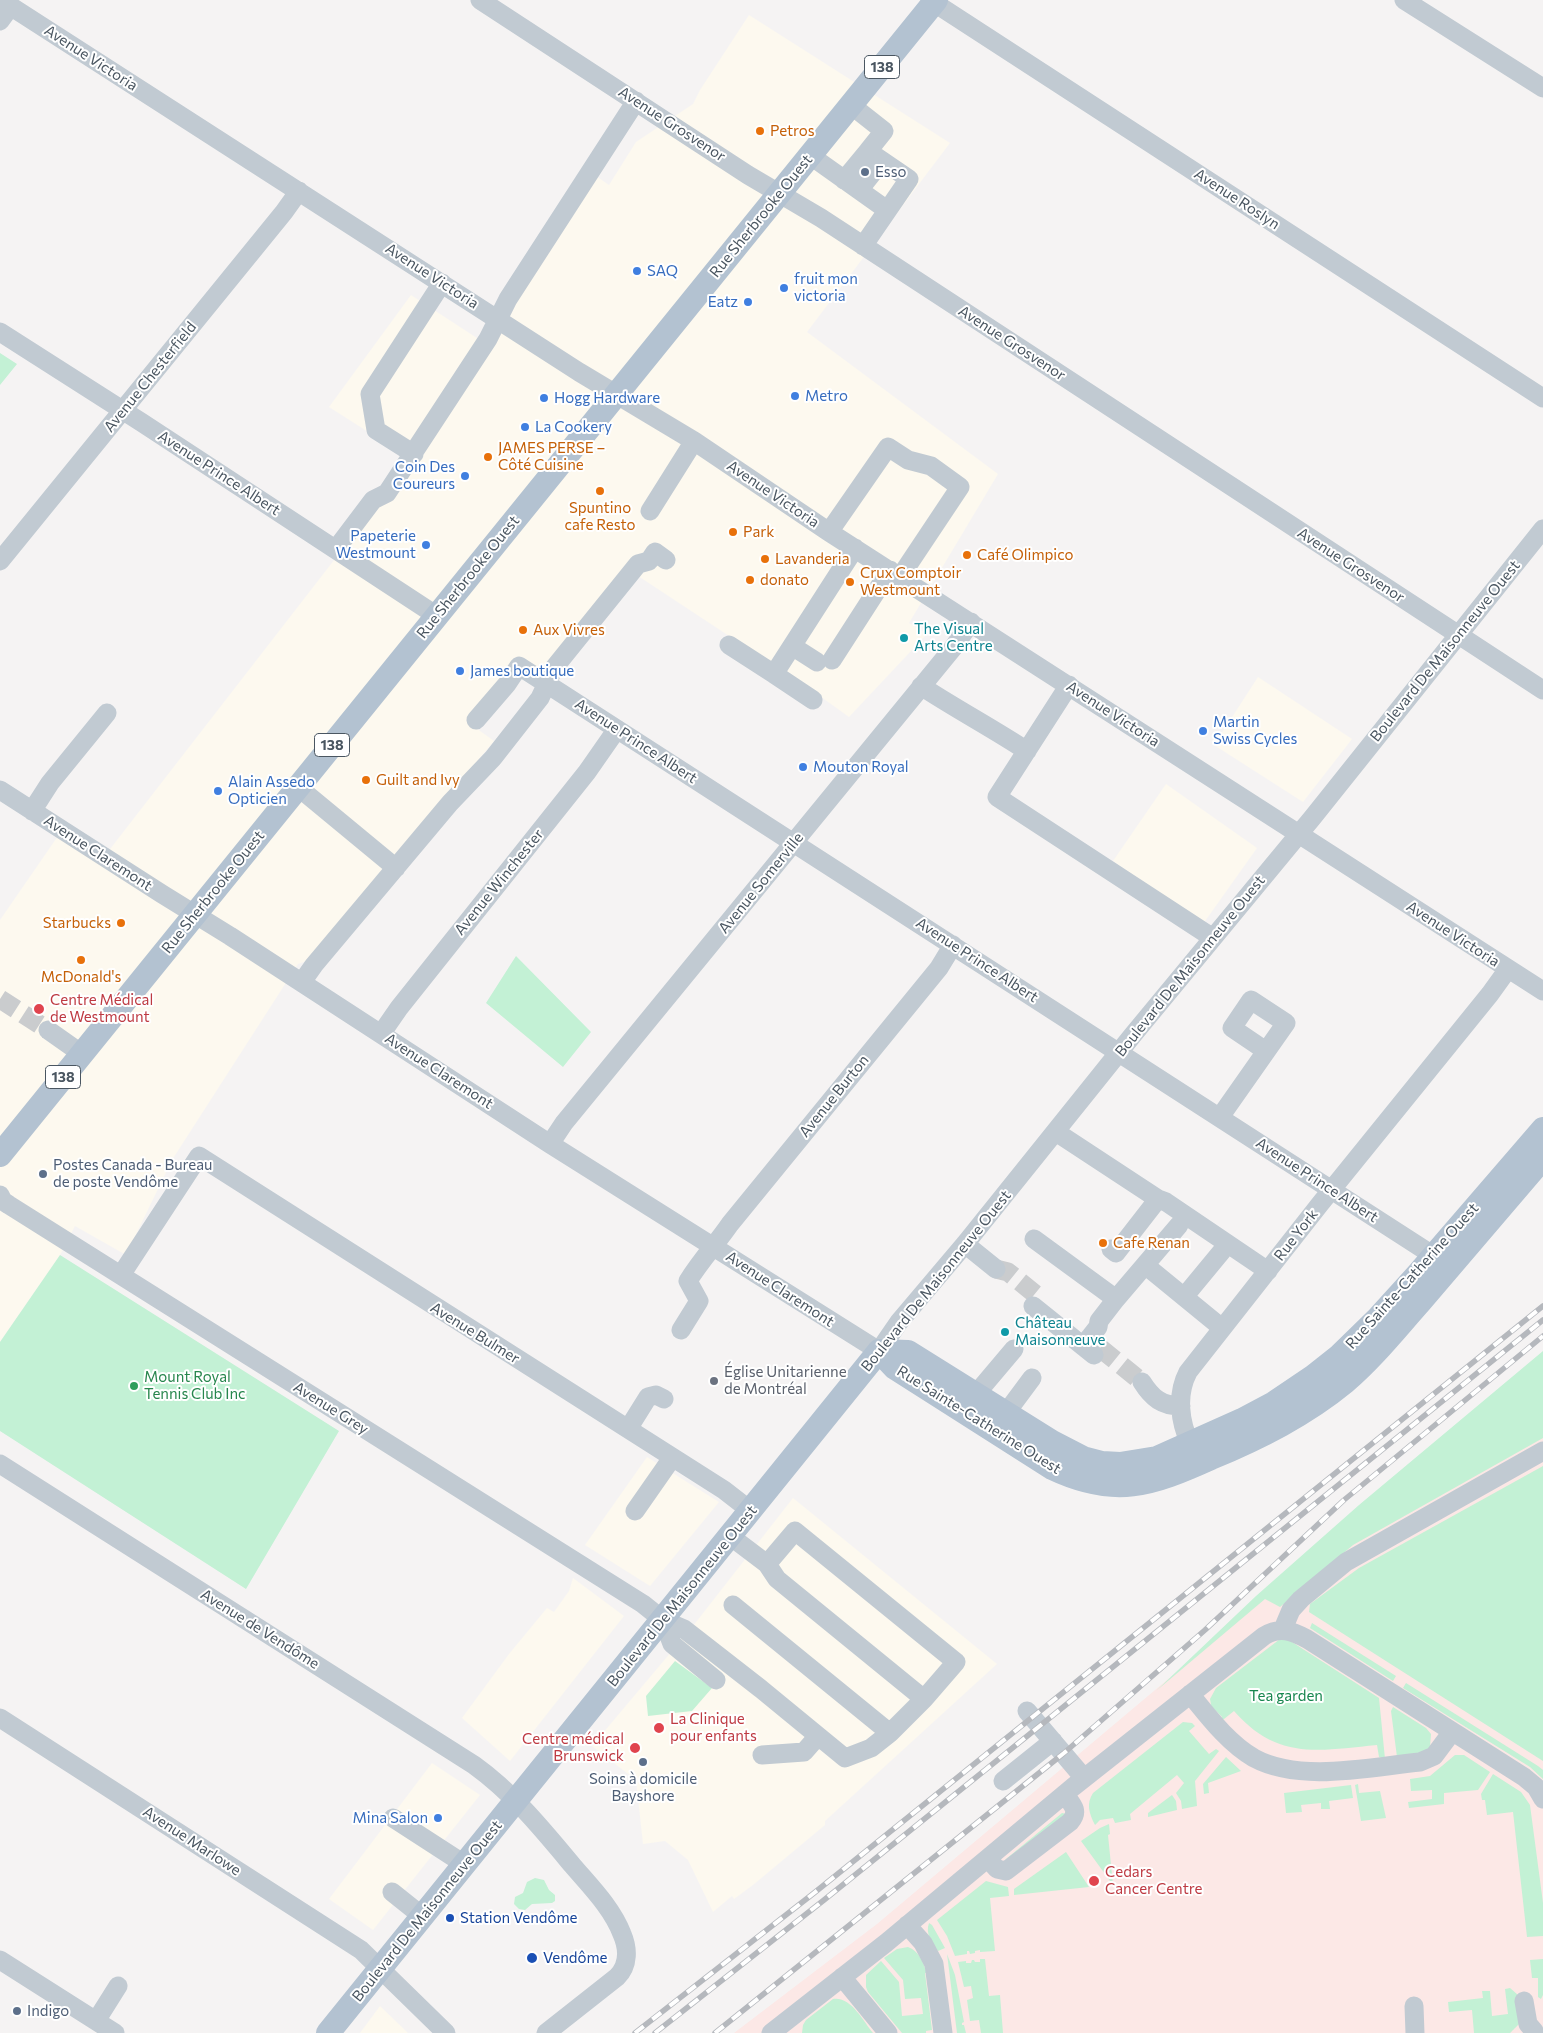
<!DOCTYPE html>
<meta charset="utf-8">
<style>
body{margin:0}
canvas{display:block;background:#f5f3f3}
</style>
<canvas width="1543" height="2033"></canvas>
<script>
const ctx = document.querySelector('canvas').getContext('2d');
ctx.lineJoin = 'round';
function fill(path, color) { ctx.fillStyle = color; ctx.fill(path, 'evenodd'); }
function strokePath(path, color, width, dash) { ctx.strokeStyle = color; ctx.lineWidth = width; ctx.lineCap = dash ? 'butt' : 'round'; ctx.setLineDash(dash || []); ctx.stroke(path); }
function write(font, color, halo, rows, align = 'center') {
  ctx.font = font + ' Commissioner,sans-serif'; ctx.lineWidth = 4; ctx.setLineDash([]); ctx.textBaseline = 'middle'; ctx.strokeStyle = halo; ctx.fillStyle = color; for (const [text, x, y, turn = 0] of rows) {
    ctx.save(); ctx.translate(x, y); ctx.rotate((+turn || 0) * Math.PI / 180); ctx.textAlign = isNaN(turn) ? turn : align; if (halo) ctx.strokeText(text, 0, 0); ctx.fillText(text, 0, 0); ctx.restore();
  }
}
fill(new Path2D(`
 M749 15 950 143 807 332 998 474 909 623 927 634 849 717 817 694 626 568 552 660 509 685 476 728 494 741 312 959 298 964 172 1160 126 1255 75 1226 60 1255 0 1342V920L58 836 100 862 376 506 409 458 329 407 411 295 480 340 596 176 609 185 636 142 693 104 700 90Z
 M1258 677 1352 739 1303 802 1214 745Z
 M1166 784 1257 848 1203 924 1113 861Z
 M647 1457 719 1502 650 1586 585 1545Z
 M793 1498 997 1664 825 1821V1825L753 1885 734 1899 732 1896 713 1912 688 1860 665 1841 643 1844 636 1780 592 1746 693 1626Z
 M573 1578 624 1616 510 1761 462 1718 509 1654 547 1608 554 1612 569 1591Z
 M432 1763 480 1795 373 1930 329 1899Z
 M380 2006 408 2033H409H360Z`), '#fdf9ef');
fill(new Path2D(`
 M1543 1371V2033H734L877 1924 1401 1483Z`), '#fce8e6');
fill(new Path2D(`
 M0 353 17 364 0 385Z
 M516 956 591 1032 563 1067 486 1003Z
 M60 1255 339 1431 246 1589 0 1431V1342Z
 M1543 1351V1438L1353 1545 1280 1607 1265 1599 1156 1691 1256 1596 1359 1505Z
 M1543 1466V1761L1309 1612 1310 1604 1359 1568Z
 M1312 1623 1396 1676 1393 1681 1310 1628Z
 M1280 1639H1286L1292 1642 1379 1698 1385 1759 1379 1757 1377 1745C1317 1751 1277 1760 1234 1711L1224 1719H1221L1222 1717 1214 1709 1212 1710 1210 1699 1216 1688Z
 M675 1661 712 1688 692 1711 648 1716 646 1696Z
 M1406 1683 1538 1766 1543 1770V1779L1530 1767 1403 1688Z
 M1393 1707 1426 1728 1431 1734 1430 1747 1424 1753 1409 1754 1397 1757 1391 1711Z
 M1183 1722 1192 1723 1195 1726 1189 1731 1209 1754 1216 1749 1219 1751 1195 1781 1197 1806 1182 1809 1181 1801 1176 1793 1184 1783 1177 1775 1130 1814 1131 1820 1115 1823 1113 1818 1100 1820 1095 1825C1089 1813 1086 1804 1093 1793Z
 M1455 1755H1464L1490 1772 1478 1790 1444 1793V1804L1409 1808 1408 1802 1432 1799V1790L1411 1791 1410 1779 1430 1776Z
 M1226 1757 1241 1771 1208 1783 1209 1793 1204 1794 1203 1784Z
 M1493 1774 1521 1792 1530 1805 1543 1903V1936L1527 1937 1513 1812 1487 1815 1485 1800H1482L1481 1794Z
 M1358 1784 1359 1793 1380 1791 1386 1818 1361 1821 1355 1785Z
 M1351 1785 1353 1798 1329 1801 1330 1809H1321V1803L1301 1805 1302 1812 1286 1813 1284 1793Z
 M1172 1795 1176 1801 1177 1810 1148 1817V1813Z
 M1062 1813 1067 1814 1004 1862 1006 1859Z
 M1109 1824 1110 1834 1108 1835 1113 1885 1081 1841 1100 1828Z
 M1066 1852 1089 1887 1014 1895V1889Z
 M535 1878 544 1880 549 1890 555 1895V1901L552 1903 532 1904 525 1910 519 1909 514 1904 515 1897 523 1893 527 1882Z
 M986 1881 1008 1887 1009 1896 990 1898 995 1951 980 1952V1950L975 1951V1953L970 1954 969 1951H967V1954L955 1956 947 1936 937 1920Z
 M929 1923 932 1925 945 1948 938 1951C932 1942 925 1934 929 1923Z
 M908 1947C919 1951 923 1962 927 1973H925L932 2030 926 2031V2033H902L868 1992 866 1987V1975L881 1961 899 1982 902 2016 923 2014 921 1998 905 1999 903 1980 884 1958 897 1949Z
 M947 1954 955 1975 964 2022 962 2023V2025H964L966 2033H957Z
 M980 1959H985L989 1996 1000 1995 1003 2033H981L979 2020 970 2021 967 2000 973 1998 971 1986 964 1987 958 1962 966 1961V1963H971L972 1960H974L975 1962H980Z
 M1543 1959V1995L1541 1999 1538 1997V1978H1532L1530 1960Z
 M1510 1988 1518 1995 1521 2022 1510 2033H1474L1472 2010 1449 2012 1448 2002 1483 1998 1482 1991H1490L1492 2016 1508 2014 1505 1989Z
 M833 1999C851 1996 863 2021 873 2033H802L803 2025 806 2020Z`), '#c3f1d5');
strokePath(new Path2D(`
 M0 999 48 1030
 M996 1269 1008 1272 1040 1298
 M1100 1348 1142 1382`), '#caccce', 19, [19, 9]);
strokePath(new Path2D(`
 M1 0 579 372 694 441 829 532 1543 991
 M480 0 748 175 821 218 1543 690
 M930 0 1543 398
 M1404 0 1543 88
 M0 21 11 6
 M851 105 884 131 868 151 909 179 863 246
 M811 156 887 210
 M844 180 868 151
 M859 190 882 161
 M0 332 141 422 437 616
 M414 454 376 430 370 394 442 283
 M650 511 694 441
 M829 532 888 447 908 460 931 466 960 487 900 577
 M336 549 373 500 387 493 488 339 508 299 636 101
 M0 561 284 212 299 191
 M729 645 774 674
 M792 646 817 662
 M832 660 890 570
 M1069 685 997 797 1213 938
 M921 686C956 709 992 728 1027 751
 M813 700 774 674 855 548
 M476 720 507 684 519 666 1434 1256
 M298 787 396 868
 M0 790 162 894 230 936 550 1144 879 1351 899 1322 965 1244 1132 1036 1313 817 1543 529
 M32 811 50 783 107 713
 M302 982 314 965 450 803 493 758 540 698 554 668 638 564 649 561 655 552 666 560
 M48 1030 82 1054
 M381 1034 399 1008 587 772 617 729
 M1220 1117 1286 1023 1251 1000 1232 1028 1266 1051
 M1056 1132 1158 1199 1166 1202 1268 1271
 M550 1144 564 1123 953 648 971 622
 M0 1195 3 1201 9 1205 643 1604 663 1620 684 1629 761 1689 845 1758 871 1748 890 1733
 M1034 1239 1116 1299 1179 1225
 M965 1244 996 1269
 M1111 1249 1116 1253 1158 1199
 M1145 1265 1222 1328
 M121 1275 199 1156 724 1490 751 1511
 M1184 1297 1222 1251
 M1033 1306 1094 1355
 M681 1330 699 1301 688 1281C701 1260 717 1243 730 1224L939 968 953 945
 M1083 1346 1098 1327 1099 1321 1116 1299
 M1142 1382C1152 1398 1162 1406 1181 1406
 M976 1394 1014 1349
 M1006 1413 1032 1378
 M628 1429 648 1397 656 1395 664 1399
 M1190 1444C1180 1422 1176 1395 1188 1372L1320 1204 1490 994 1508 969
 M0 1464 474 1765C513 1793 543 1830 573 1866 591 1887 612 1908 622 1934 628 1948 629 1965 617 1977L546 2033
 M635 1511 672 1458
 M730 1536 767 1564 777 1579 924 1699 956 1662 795 1531 767 1564
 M733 1605 890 1733 924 1699
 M663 1620 672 1644 716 1680
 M1283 1629 1291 1610 1301 1599 1346 1562 1543 1451
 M1190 1694C1208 1716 1228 1743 1254 1758 1300 1783 1370 1767 1420 1762L1434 1756 1452 1732
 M1027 1711 1084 1778
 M0 1718 361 1950 446 2033
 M762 1755 804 1752 818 1736
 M1003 1781 1053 1741
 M393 1818 464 1864
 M988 1859 997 1869 1006 1871 1070 1822C1080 1811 1072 1804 1065 1795
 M392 1892 422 1916
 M907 1925 923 1943 934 1964 943 2033
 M0 1960 115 2033
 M842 1977 888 2033
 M1524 2001 1528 2024 1534 2031
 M1414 2006 1415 2033
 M96 2021 118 1986
 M771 2033 886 1943 1073 1787 1264 1636C1280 1626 1292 1631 1307 1639L1524 1777 1536 1787 1543 1799`), '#c1cad2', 19);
strokePath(new Path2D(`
 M0 1155 936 0
 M879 1351 895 1368 1052 1468C1115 1498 1151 1485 1211 1458 1259 1438 1305 1415 1345 1382 1373 1358 1396 1329 1420 1302 1461 1254 1502 1206 1543 1158
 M879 1351 908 1352 1052 1442 1083 1458 1102 1463 1120 1464 1157 1458 1242 1420 1274 1403 1314 1376 1338 1357 1378 1318 1417 1275 1543 1129
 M328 2033 879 1351`), '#b3c2d1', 24);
const rail = new Path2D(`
 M635 2033 814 1893 1543 1306
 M655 2033 824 1900 1543 1320
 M715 2033 1064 1753 1205 1630 1344 1500 1543 1336`);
strokePath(rail, '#b5b8bd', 5.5);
strokePath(rail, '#fff', 4, [11]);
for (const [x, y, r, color] of [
 [760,131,5,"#e8710a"],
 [865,172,5,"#5c6f8a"],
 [637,271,5,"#3f7fe0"],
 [784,288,5,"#3f7fe0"],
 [748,302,5,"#3f7fe0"],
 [795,396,5,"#3f7fe0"],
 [544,398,5,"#3f7fe0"],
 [525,427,5,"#3f7fe0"],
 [488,457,5,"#e8710a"],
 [465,476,5,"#3f7fe0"],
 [600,491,5,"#e8710a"],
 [733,532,5,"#e8710a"],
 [426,545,5,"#3f7fe0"],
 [967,555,5,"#e8710a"],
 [765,559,5,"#e8710a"],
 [750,580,5,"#e8710a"],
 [850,582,5,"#e8710a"],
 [523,630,5,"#e8710a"],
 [904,638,5,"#0f9aa8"],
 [460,671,5,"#3f7fe0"],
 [1203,731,5,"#3f7fe0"],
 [803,767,5,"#3f7fe0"],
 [366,780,5,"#e8710a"],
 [218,791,5,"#3f7fe0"],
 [121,923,5,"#e8710a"],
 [81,960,5,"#e8710a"],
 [39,1009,6,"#e0444e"],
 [43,1174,5,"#5c6f8a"],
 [1103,1243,5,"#e8710a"],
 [1005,1332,5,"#0f9aa8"],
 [714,1381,5,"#6b7280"],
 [134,1386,5,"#2e9e5b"],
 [659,1728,6,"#e0444e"],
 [635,1748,6,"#e0444e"],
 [643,1762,5,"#5c6f8a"],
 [438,1818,5,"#3f7fe0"],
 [1094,1881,6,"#e0444e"],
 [450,1918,5,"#1a4fb4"],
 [532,1958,6,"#1a4fb4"],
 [17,2011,5,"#5c6f8a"]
]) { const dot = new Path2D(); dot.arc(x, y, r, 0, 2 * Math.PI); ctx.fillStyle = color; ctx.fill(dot); strokePath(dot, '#fff', 2); }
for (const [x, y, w] of [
 [882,67,35],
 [332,745,35],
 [63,1077,35]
]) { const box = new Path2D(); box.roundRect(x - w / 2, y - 11.5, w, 23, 4); ctx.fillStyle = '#fff'; ctx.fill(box); strokePath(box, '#4a5661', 1); }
write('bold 14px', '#4a5661', null, [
 ["138",882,67],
 ["138",332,745],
 ["138",63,1077]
]);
write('15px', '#4a5661', '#fff', [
 ["Avenue Victoria",91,58,33],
 ["Avenue Grosvenor",672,124,33],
 ["Avenue Roslyn",1237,199,33],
 ["Rue Sherbrooke Ouest",761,216,-51],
 ["Avenue Victoria",432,276,33],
 ["Avenue Grosvenor",1012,343,33],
 ["Avenue Chesterfield",150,377,-51],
 ["Avenue Prince Albert",219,473,33],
 ["Avenue Victoria",773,494,34],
 ["Avenue Grosvenor",1351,565,33],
 ["Rue Sherbrooke Ouest",468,577,-51],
 ["Boulevard De Maisonneuve Ouest",1445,651,-51],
 ["Avenue Victoria",1113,714,33],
 ["Avenue Prince Albert",636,741,33],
 ["Avenue Claremont",98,853,33],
 ["Avenue Winchester",499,882,-51],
 ["Avenue Somerville",761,883,-51],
 ["Rue Sherbrooke Ouest",213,892,-51],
 ["Avenue Victoria",1453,934,33],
 ["Avenue Prince Albert",977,960,33],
 ["Boulevard De Maisonneuve Ouest",1190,966,-51],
 ["Avenue Claremont",439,1071,33],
 ["Avenue Burton",834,1096,-51],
 ["Avenue Prince Albert",1317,1180,33],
 ["Rue York",1296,1235,-52],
 ["Rue Sainte-Catherine Ouest",1412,1276,-48],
 ["Boulevard De Maisonneuve Ouest",936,1281,-51],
 ["Avenue Claremont",780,1289,33],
 ["Avenue Bulmer",475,1333,32],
 ["Avenue Grey",331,1408,32],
 ["Rue Sainte-Catherine Ouest",979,1420,32],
 ["Boulevard De Maisonneuve Ouest",682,1596,-51],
 ["Avenue de Vendôme",260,1629,32],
 ["Avenue Marlowe",192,1841,33],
 ["Boulevard De Maisonneuve Ouest",427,1911,-51]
]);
write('15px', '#c56008', '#fff', [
 ["Petros",770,131],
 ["JAMES PERSE –",498,448],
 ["Côté Cuisine",498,465],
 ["Spuntino",600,508,"center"],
 ["cafe Resto",600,525,"center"],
 ["Park",743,532],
 ["Café Olimpico",977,555],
 ["Lavanderia",775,559],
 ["Crux Comptoir",860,573],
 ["Westmount",860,590],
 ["donato",760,580],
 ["Aux Vivres",533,630],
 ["Guilt and Ivy",376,780],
 ["Starbucks",111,923,"right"],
 ["McDonald's",81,977,"center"],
 ["Cafe Renan",1113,1243]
], 'left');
write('15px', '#4e5e75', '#fff', [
 ["Esso",875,172],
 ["Postes Canada - Bureau",53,1165],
 ["de poste Vendôme",53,1182],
 ["Soins à domicile",643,1779,"center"],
 ["Bayshore",643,1796,"center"],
 ["Indigo",27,2011]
], 'left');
write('15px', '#366cbe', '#fff', [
 ["SAQ",647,271],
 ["fruit mon",794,279],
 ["victoria",794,296],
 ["Eatz",738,302,"right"],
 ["Metro",805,396],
 ["Hogg Hardware",554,398],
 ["La Cookery",535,427],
 ["Coin Des",455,467,"right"],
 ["Coureurs",455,484,"right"],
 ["Papeterie",416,536,"right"],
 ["Westmount",416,553,"right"],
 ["James boutique",470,671],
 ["Martin",1213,722],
 ["Swiss Cycles",1213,739],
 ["Mouton Royal",813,767],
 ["Alain Assedo",228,782],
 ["Opticien",228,799],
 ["Mina Salon",428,1818,"right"]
], 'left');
write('15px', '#0d838f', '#fff', [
 ["The Visual",914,629],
 ["Arts Centre",914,646],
 ["Château",1015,1323],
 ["Maisonneuve",1015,1340]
], 'left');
write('15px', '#be3a42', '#fff', [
 ["Centre Médical",50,1000],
 ["de Westmount",50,1017],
 ["La Clinique",670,1719],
 ["pour enfants",670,1736],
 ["Centre médical",624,1739,"right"],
 ["Brunswick",624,1756,"right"],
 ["Cedars",1105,1872],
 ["Cancer Centre",1105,1889]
], 'left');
write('15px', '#5b616d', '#fff', [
 ["Église Unitarienne",724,1372],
 ["de Montréal",724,1389]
], 'left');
write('15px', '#27864d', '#fff', [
 ["Mount Royal",144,1377],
 ["Tennis Club Inc",144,1394]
], 'left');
write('15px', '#17864f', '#fff', [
 ["Tea garden",1286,1696]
]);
write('15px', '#164399', '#fff', [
 ["Station Vendôme",460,1918],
 ["Vendôme",543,1958]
], 'left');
</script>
